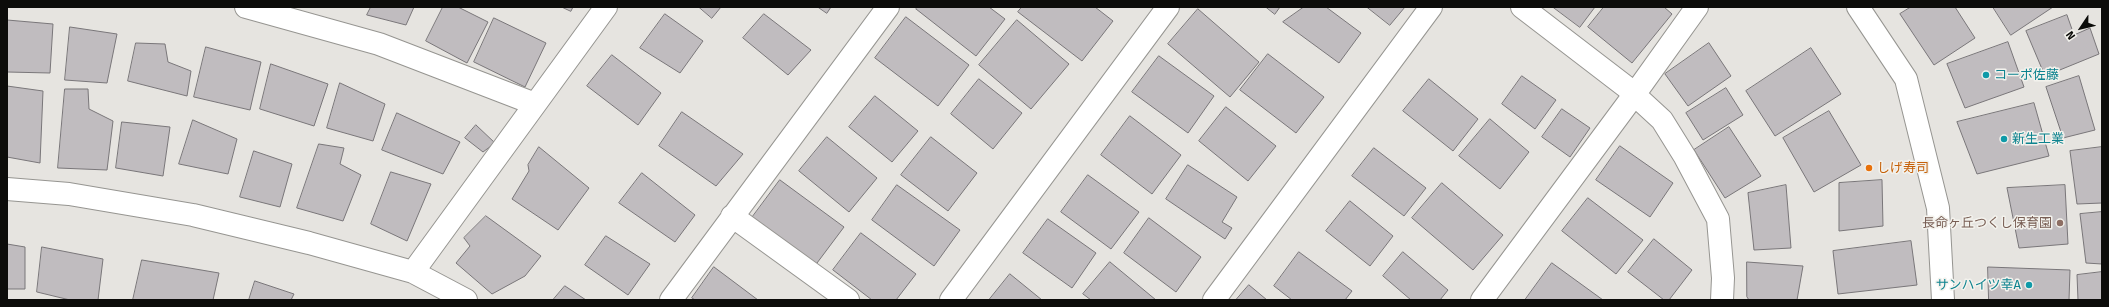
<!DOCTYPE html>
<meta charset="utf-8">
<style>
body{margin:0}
#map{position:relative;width:2109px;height:307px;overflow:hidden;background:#e6e4e0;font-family:"Fira Sans",sans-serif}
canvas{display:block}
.frame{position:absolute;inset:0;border:8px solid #0c0c0a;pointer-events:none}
.north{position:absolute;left:2061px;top:8px;width:40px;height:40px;-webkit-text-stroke:3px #f3f2ed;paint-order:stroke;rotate:235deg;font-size:11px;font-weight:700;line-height:16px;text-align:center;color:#0c0c0a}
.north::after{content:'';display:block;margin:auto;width:14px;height:18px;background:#0c0c0a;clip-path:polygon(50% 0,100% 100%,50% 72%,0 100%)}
</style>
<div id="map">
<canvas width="2109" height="307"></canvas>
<div class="frame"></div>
<div class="north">N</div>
</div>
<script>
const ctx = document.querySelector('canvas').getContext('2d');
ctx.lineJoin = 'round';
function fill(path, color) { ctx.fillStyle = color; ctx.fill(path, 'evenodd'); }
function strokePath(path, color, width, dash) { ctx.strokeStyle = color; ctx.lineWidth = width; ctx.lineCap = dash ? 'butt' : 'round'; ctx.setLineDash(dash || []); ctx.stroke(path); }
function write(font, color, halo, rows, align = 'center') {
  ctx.font = font + ' "Fira Sans","Noto Sans JP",sans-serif'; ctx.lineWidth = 3; ctx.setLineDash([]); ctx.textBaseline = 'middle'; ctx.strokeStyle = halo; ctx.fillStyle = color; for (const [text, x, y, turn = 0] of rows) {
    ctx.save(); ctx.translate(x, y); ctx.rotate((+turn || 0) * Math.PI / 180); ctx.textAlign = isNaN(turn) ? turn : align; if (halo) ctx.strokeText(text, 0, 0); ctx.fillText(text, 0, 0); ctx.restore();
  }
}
const building = new Path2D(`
 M371 7H414L406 25 367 15Z
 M443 7H458L488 22 467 63 426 41Z
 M562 7H573L571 11Z
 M699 7H721L712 18Z
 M818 7H831L827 13Z
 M918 7H989L1005 19 976 56 916 9Z
 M1022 7H1095L1113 21 1082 61 1018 12Z
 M1266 7H1280L1275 14Z
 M1304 7H1326L1361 33 1339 63 1283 22Z
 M1367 7H1405L1390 25Z
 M1553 7H1595L1580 27Z
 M1604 7H1664L1672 14 1632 63 1588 27Z
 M1911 7H1955L1975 38 1934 65 1900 14Z
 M1993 7H2053L2011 35Z
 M1198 9 1259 62 1230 97 1168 44Z
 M665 14 703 41 680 73 640 48Z
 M764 14 811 50 788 75 743 38Z
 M2067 15 2074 35 2090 28 2099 54 2045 76 2026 31Z
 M906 17 969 65 938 106 875 58Z
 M494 18 546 43 525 87 474 62Z
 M7 20 53 24 50 73 7 72Z
 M1017 20 1069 64 1031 109 979 65Z
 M70 27 117 34 107 83 65 80Z
 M2008 42 2024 87 1965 108 1947 64Z
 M136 43 165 44 168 62 191 71 187 96 128 81Z
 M1709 43 1731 76 1688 106 1665 74Z
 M206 47 261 62 250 110 194 97Z
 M1811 48 1841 94 1775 136 1746 91Z
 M1268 54 1324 97 1296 133 1240 90Z
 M612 55 661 93 638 125 587 86Z
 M1159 56 1214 96 1188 133 1132 92Z
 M271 64 328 84 314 126 260 109Z
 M1522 76 1556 100 1535 129 1502 104Z
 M2079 76 2095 130 2063 138 2046 87Z
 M979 79 1022 113 993 149 951 114Z
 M1429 79 1478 119 1453 151 1403 111Z
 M340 83 385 104 373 141 327 128Z
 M7 86 43 91 40 163 7 157Z
 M1726 88 1743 115 1703 140 1686 113Z
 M65 89H88L89 109 113 121 107 170 58 168Z
 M875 96 918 131 892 162 849 127Z
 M2034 103 2049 156 1977 174 1957 122Z
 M1226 107 1276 146 1248 181 1199 141Z
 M1562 109 1590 128 1570 157 1542 137Z
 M1829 111 1861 165 1814 192 1783 138Z
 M682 112 743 154 716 186 659 146Z
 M397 113 460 142 443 174 382 150Z
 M1130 116 1181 155 1152 194 1101 155Z
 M1490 119 1529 152 1500 189 1459 156Z
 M193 120 237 139 228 174 179 164Z
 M122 122 170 127 163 176 116 168Z
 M476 125 495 143 483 152 465 138Z
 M1729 127 1761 176 1725 198 1694 150Z
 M827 137 877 178 849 212 799 171Z
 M931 137 977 173 948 211 901 175Z
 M319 144 344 148 340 164 361 175 343 221 297 208Z
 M1620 146 1673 183 1650 217 1596 180Z
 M539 147 589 188 558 230 512 199 529 171 528 165Z
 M2102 147V203L2077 204 2070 151Z
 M1374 148 1426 188 1404 216 1352 176Z
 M254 151 292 164 280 207 240 197Z
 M1188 165 1237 197 1222 222 1232 228 1225 239 1166 199Z
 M391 172 431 184 407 241 371 224Z
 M642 173 695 215 675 242 619 203Z
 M1088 175 1139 212 1111 249 1061 212Z
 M780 180 844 227 814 267 751 219Z
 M1882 180 1883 226 1839 231V183Z
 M1442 183 1503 235 1473 270 1412 218Z
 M897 185 960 230 934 266 872 220Z
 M1786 185 1791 248 1754 250 1748 193Z
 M2065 185 2068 244 2019 248 2007 188Z
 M1588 198 1643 240 1616 274 1562 231Z
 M1350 201 1393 236 1370 266 1326 231Z
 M2102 212V264L2086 263 2080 214Z
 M486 216 541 256 525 276 492 294 456 263 470 246 464 238Z
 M1149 218 1201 257 1176 292 1124 253Z
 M1048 219 1096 253 1072 288 1023 253Z
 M861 233 916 274 896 300H872L833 270Z
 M606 236 650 264 628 295 585 265Z
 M1654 239 1692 270 1669 300H1664L1628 272Z
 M1911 241 1917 285 1838 294 1833 251Z
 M7 244 25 247V289H7Z
 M42 247 103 259 98 300H70L37 292Z
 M1299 252 1352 291 1345 300H1292L1274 286Z
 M1403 252 1448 290 1440 300H1411L1383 276Z
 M142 260 219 273 213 300H133Z
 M1110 262 1156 300H1091L1083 294Z
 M1747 262 1803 266 1797 300H1749L1747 297Z
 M1552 263 1603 300H1525Z
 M714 267 758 300H695L692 298Z
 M1988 267 2070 270 2069 300H1989Z
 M2102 272V300H2078L2077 275Z
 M1010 274 1042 300H989Z
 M255 281 294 294 291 300H249Z
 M1249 285 1267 300H1236Z
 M565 286 586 300H553Z`);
fill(building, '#c0bcbf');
strokePath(building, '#797679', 1);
const minor = new Path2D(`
 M246 7 379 44 535 104
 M1522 7 1625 86 1662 120 1685 157 1718 219 1723 278 1722 300
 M1858 7 1906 79 1938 208 1943 300
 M7 189 69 194 193 215 309 243 413 272 466 300
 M732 216 848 300
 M413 272 606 7
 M671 300 888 7
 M951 300 1168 7
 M1214 300 1431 7
 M1482 300 1634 95 1697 7`);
strokePath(minor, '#969591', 24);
strokePath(minor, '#fff', 22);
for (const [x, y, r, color] of [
 [1986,75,4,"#0f9aa8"],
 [2004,139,4,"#0f9aa8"],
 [1869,168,4,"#e8710a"],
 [2060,223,4,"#8d6e63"],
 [2029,285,4,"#0f9aa8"]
]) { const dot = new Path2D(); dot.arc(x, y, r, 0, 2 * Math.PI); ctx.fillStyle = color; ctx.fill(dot); strokePath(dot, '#f3f2ed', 1.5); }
write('13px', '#0d838f', '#f3f2ed', [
 ["コーポ佐藤",1994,75],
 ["新生工業",2012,139],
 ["サンハイツ幸A",2021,285,"right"]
], 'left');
write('13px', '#c56008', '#f3f2ed', [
 ["しげ寿司",1877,168]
], 'left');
write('13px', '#785e54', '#f3f2ed', [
 ["長命ヶ丘つくし保育園",2052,223]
], 'right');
</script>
